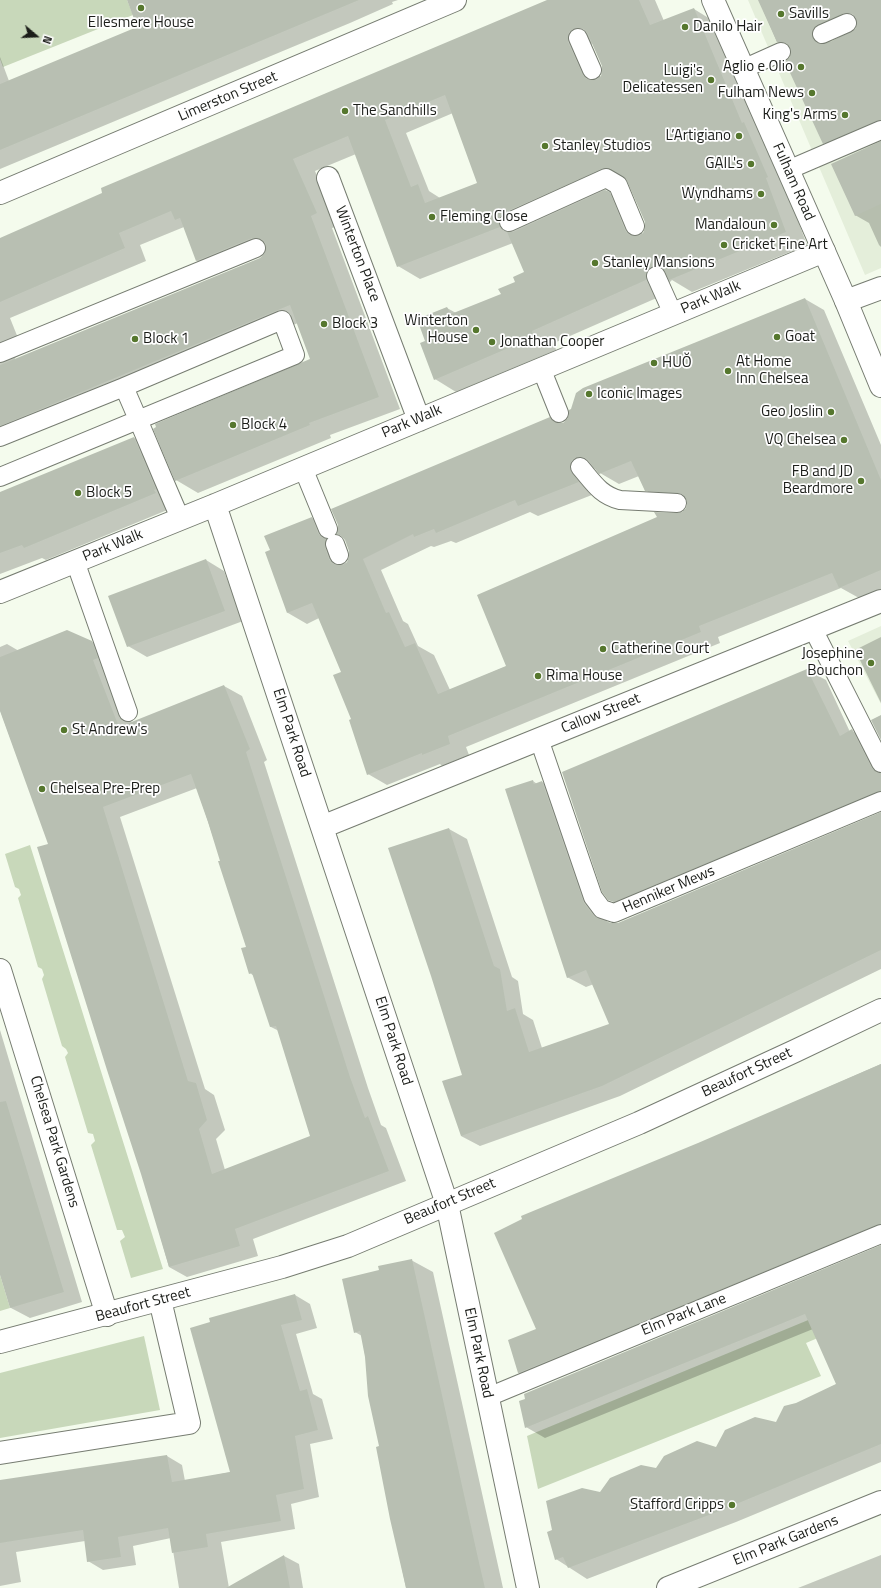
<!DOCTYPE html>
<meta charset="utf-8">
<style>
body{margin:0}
#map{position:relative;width:881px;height:1588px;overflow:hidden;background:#f4fbed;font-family:"Titillium Web",sans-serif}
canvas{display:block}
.north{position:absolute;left:16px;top:16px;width:40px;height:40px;-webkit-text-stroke:3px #fff;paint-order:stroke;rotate:109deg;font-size:11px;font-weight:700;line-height:16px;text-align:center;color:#1b1d19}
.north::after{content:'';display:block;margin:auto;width:14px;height:18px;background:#1b1d19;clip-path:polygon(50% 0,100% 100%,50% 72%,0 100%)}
</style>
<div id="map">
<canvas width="881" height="1588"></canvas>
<div class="north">N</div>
</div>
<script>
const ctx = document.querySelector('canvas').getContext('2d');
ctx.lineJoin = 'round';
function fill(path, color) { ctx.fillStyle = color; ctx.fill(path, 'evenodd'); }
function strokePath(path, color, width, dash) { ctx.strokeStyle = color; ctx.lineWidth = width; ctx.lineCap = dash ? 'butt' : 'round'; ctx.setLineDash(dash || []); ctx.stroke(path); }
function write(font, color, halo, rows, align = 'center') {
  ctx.font = font + ' "Titillium Web",sans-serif'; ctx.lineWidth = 3.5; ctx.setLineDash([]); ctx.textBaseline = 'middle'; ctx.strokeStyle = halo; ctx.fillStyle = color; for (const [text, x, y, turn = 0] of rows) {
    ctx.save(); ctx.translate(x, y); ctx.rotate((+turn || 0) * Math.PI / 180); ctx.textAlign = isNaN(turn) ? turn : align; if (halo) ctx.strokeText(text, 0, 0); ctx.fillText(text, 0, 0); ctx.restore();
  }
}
fill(new Path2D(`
 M748 0H837L881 103V268L865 275Z
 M881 626V704L848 641Z`), '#e4eeda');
fill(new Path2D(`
 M0 0H127L133 15 3 67 0 59Z
 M30 845 163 1269 131 1278 120 1241 125 1237 122 1230H117L91 1145 95 1141 93 1134 88 1133 65 1057 68 1053 66 1049 62 1046 42 979 44 975 42 969 38 967 18 898 21 895 19 889 15 887 5 854Z
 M0 1275 10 1308 0 1311Z
 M881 1290V1311L806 1343 821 1376 538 1489 527 1436Z
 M144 1336 160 1410 0 1438V1373Z`), '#c8d8ba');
fill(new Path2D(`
 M128 0H398L392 2 393 4 350 23 0 169V57L9 81 139 28Z
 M550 0H655L664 21 694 9 715 22 787 191 807 245 692 292 672 280 669 283 667 288 668 293 554 343 556 350 456 392 435 379 426 341 447 308 456 313 502 295 516 283 525 272 513 243 420 279 398 266 356 154 315 171 338 226 332 228 400 409 330 435 331 438 198 493 176 480 312 360 298 323 0 447V239ZM592 43 603 66V72L601 78 590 55 589 49ZM453 113 478 184 440 198 429 191 406 133ZM628 180 646 222V228L643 235 631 206 604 190ZM184 227 197 261 219 273 265 254 260 259 15 360V358L24 353 10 318 146 261 140 245Z
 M759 0H881V136L842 153 824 143 791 58 792 50 777 42ZM858 25 856 30 830 43 832 38Z
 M881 143V247L879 245 869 223 855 215Z
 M805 299 824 310 881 445V589L859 598 841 588 718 637 720 643 466 747 469 755 442 766 440 764 387 785 368 774 353 719 342 672 319 618 307 624 288 613 271 550 312 518 331 529 346 564 550 419 559 424H564ZM596 468 600 473 619 484 639 476 645 490 665 501 689 503 686 510 507 666 450 690 434 655 418 646 408 624 403 621 381 570 431 546 434 547 451 541 456 543 530 512 538 516 597 493 592 470Z
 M134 438 156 450 177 506 46 560 42 558 0 574V494Z
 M206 560 224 571 243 621 147 657 128 646Z
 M881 637V703L855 650Z
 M92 642 110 653 111 670 131 723 224 686 242 696 267 760 264 762 368 1088 381 1125 386 1128 406 1181 253 1239 258 1256 187 1277 169 1267 49 844 0 710V647L7 644 19 651ZM197 788 221 861 247 947 250 973 254 976 271 1027 279 1031 312 1136 225 1170 216 1139 225 1130 214 1095 205 1089 120 817Z
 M807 670 826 680 850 732 852 731 870 741 881 762V807L628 910 609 899 563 773Z
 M533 781 537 784 542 782 560 792 602 914 609 924H618L881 813V969L620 1096 480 1146 461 1136 463 1076 449 829 467 839 512 977 518 981 523 1014 533 1020 542 1048 611 1025 594 984 586 987 567 977Z
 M0 1030 82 1302 30 1318 11 1308 0 1272Z
 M881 1064V1241L538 1384 518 1373 537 1330 699 1144Z
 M881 1246V1462L736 1522 587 1579 556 1559 553 1531 601 1493 657 1469 716 1448 777 1423 796 1404 837 1384 813 1329 545 1438 526 1427Z
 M411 1260 433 1272 503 1588H406L377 1448 380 1447 362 1336 355 1332 381 1270Z
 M295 1295 310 1304 317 1328 296 1334 313 1394 322 1399 333 1439 310 1444 319 1497 291 1504 295 1529 221 1542 229 1588 284 1556 299 1564 303 1588H179L171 1538 133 1546 136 1565 103 1570 88 1561 85 1541 16 1552 21 1582 0 1586V1482L167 1456 182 1465 185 1481 231 1472 191 1329Z
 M881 1555V1588H798Z`), '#0003');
fill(new Path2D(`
 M127 0H359L0 150V84L137 27Z
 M547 0H639L650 25 694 8 742 123 744 122 768 177 766 178 786 232 669 280 662 268 657 266H652L647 270 646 275V280L532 331 534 337 434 380 420 343 425 341 417 319 447 307 451 314 501 294 498 289 515 282 513 277 524 272 507 232H513L605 190 610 192 625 230 628 234 633 236H639L643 233 645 228V222L627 181 623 176 606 168 505 212 501 216 499 221 500 227 397 267 348 136 293 159 317 213 311 216 379 397 309 423 310 425 175 481 153 429 156 427 155 424 310 359 290 305 0 426V365L260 258 264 254 266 249V244L263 240 258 238H252L196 261 180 218 175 220 171 211 119 233 125 248 0 302V238L102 193 101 188ZM579 28 584 29 588 34 602 66V71L601 76 596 80H590L585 78 583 75 568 42V37L569 32 573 29ZM445 95 477 183 425 203 418 184 411 187 385 120Z
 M758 0H881V120L823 144 785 62 789 58 791 53 790 47 787 44 782 42H777ZM843 13H848L853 14 856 18 857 24 855 29 826 44H820L816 42 813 39 812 33 814 28Z
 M881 141V204L855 216 831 164Z
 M805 298 881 480V570L839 588 832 573 699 626 701 632 448 736 450 744 422 755V753L367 775 349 720 351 719 333 675 341 672 312 603 287 613 265 552 270 550 264 536 312 517 318 533 321 537 326 539 325 547 329 559 332 563 337 565H343L347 562 349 557V551L345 540 341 536 337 534 338 525 331 509 550 417 553 421 557 423H563L567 419 569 415V410L571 409 576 393 583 388ZM579 457H584L588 460 599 474 631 461 645 491 682 494 686 499 687 504 686 508 682 512 677 513 654 512 657 517 477 595 506 666 438 694 415 643 405 647 389 612 386 613 363 559 413 534 414 537 434 529 436 533 515 500 518 506 579 482 570 468V463L573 459Z
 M134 437 156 489 154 490 156 493 24 548 22 545 0 553V492Z
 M206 559 225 611 127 647 108 596Z
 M67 630 92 641 98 658 93 660 119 727 224 685 250 749 246 752 350 1077 365 1118 368 1116 389 1171 235 1229 240 1246 169 1267 141 1174 107 1070 37 847 48 844 0 711V657ZM191 774 208 822 220 861H218L246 947 241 948 249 974 252 973 270 1027 276 1026 310 1136 212 1174 199 1129 207 1120 196 1083 188 1081 103 807Z
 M807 669 840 736 852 729 872 768 876 772 881 773V791L614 902 608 900 602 892 562 772Z
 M881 715V740L871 720Z
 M533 780 534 784 542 781 584 903 594 916 599 919 611 923H618L881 812V950L602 1086 461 1136 442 1081 462 1075 431 976 388 848 449 828 494 966 500 969 507 1011 515 1008 529 1052 609 1024 586 970 567 978 505 789Z
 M881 1064V1224L518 1373 508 1340 536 1329 494 1233 522 1219 521 1216 698 1143Z
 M6 1101 64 1292 10 1308 0 1275V1102Z
 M881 1245V1444L717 1512 568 1568 563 1557 555 1560 547 1532 552 1530 546 1501 582 1488 600 1492 610 1478 641 1465 656 1468 664 1456 697 1441 716 1447 725 1430 755 1417 776 1422 784 1406 796 1403 836 1384 805 1314 525 1428 519 1401 525 1399 524 1394Z
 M412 1259 478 1558 485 1588H406L390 1519 376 1447 379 1446 368 1396 365 1357 360 1331 354 1333 342 1279 379 1270 378 1266Z
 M295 1294 302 1320 281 1325 300 1391 307 1389 318 1430 295 1436 304 1489 276 1495 281 1521 206 1534 208 1547 172 1553 168 1528 118 1537 121 1557 87 1562 83 1530 0 1543V1480L167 1455 172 1482 230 1472 190 1328 210 1322 209 1318Z
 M284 1555 290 1588H226Z`), '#b8bfb2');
const service = new Path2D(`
 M822 34 847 23
 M578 38 592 70
 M743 69 781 52
 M788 170 881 130
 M509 222 606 178 618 185 635 226
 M656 276 673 314
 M0 353 256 248
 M541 368 559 413
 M0 437 124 387
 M580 467C593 482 600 495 620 500L677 503
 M303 468 328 529
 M0 477 295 355 282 320 124 387C143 430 161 475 180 518
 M335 544 339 555
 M75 561 128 712
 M813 629 881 763
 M539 739 593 897 602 909 614 913 881 801
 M488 1397 881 1234`);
const minor = new Path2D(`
 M328 178 419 420
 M0 193 455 0
 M846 301 881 288
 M215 505 447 1204 528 1588
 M0 592 215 505 824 251
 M322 827 881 601
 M0 970 107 1315
 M0 1453 189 1423 160 1300
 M668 1588 881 1502`);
const tertiary = new Path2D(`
 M0 1342 282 1267 348 1246 639 1123 795 1051 881 1010`);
const primary = new Path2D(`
 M713 0 846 301 881 386`);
strokePath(service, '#767c71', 20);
strokePath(minor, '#767c71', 24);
strokePath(tertiary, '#767c71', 24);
strokePath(primary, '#767c71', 24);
strokePath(service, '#fff', 18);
strokePath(minor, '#fff', 22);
strokePath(tertiary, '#fff', 22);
strokePath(primary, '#fff', 22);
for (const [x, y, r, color] of [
 [141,8,4,"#56772e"],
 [781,14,4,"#56772e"],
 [685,27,4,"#56772e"],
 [801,67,4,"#56772e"],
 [711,80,4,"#56772e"],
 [812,93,4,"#56772e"],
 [345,111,4,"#56772e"],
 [845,115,4,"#56772e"],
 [739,136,4,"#56772e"],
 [545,146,4,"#56772e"],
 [751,164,4,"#56772e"],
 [761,194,4,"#56772e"],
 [432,217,4,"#56772e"],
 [774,225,4,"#56772e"],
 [724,245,4,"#56772e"],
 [595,263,4,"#56772e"],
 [324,324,4,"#56772e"],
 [476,330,4,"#56772e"],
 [777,337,4,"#56772e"],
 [135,339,4,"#56772e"],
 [492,342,4,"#56772e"],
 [654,363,4,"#56772e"],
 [728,371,4,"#56772e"],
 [589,394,4,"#56772e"],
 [831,412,4,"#56772e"],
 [233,425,4,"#56772e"],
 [844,440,4,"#56772e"],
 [861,481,4,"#56772e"],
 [78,493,4,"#56772e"],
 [603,649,4,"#56772e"],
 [871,663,4,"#56772e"],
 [538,676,4,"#56772e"],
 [64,730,4,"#56772e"],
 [42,789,4,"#56772e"],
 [732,1505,4,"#56772e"]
]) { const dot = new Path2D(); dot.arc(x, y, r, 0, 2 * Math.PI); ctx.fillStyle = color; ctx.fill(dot); strokePath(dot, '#fff', 1.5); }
write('15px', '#1b1d19', '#fff', [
 ["Savills",789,14],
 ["Ellesmere House",141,23,"center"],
 ["Danilo Hair",693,27],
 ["Aglio e Olio",793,67,"right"],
 ["Luigi's",703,71,"right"],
 ["Delicatessen",703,88,"right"],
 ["Fulham News",804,93,"right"],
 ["The Sandhills",353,111],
 ["King's Arms",837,115,"right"],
 ["L’Artigiano",731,136,"right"],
 ["Stanley Studios",553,146],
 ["GAIL's",743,164,"right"],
 ["Wyndhams",753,194,"right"],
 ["Fleming Close",440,217],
 ["Mandaloun",766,225,"right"],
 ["Cricket Fine Art",732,245],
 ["Stanley Mansions",603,263],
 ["Winterton",468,321,"right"],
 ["House",468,338,"right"],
 ["Block 3",332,324],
 ["Goat",785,337],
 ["Block 1",143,339],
 ["Jonathan Cooper",500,342],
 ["At Home",736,362],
 ["Inn Chelsea",736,379],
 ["HUŎ",662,363],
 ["Iconic Images",597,394],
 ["Geo Joslin",823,412,"right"],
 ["Block 4",241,425],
 ["VQ Chelsea",836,440,"right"],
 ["FB and JD",853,472,"right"],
 ["Beardmore",853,489,"right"],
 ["Block 5",86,493],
 ["Catherine Court",611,649],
 ["Josephine",863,654,"right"],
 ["Bouchon",863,671,"right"],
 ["Rima House",546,676],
 ["St Andrew's",72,730],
 ["Chelsea Pre-Prep",50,789],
 ["Stafford Cripps",724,1505,"right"]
], 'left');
write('15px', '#1b1d19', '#fff', [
 ["Limerston Street",228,97,-23],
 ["Fulham Road",793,182,66],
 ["Winterton Place",357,254,69],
 ["Park Walk",711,298,-23],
 ["Park Walk",412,422,-23],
 ["Park Walk",113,546,-22],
 ["Callow Street",601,714,-22],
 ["Elm Park Road",291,733,72],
 ["Henniker Mews",669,890,-23],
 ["Elm Park Road",393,1041,72],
 ["Beaufort Street",747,1073,-25],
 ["Chelsea Park Gardens",54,1142,73],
 ["Beaufort Street",450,1202,-23],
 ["Beaufort Street",143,1305,-15],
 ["Elm Park Lane",684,1315,-22],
 ["Elm Park Road",478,1353,78],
 ["Elm Park Gardens",786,1541,-22]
]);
</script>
